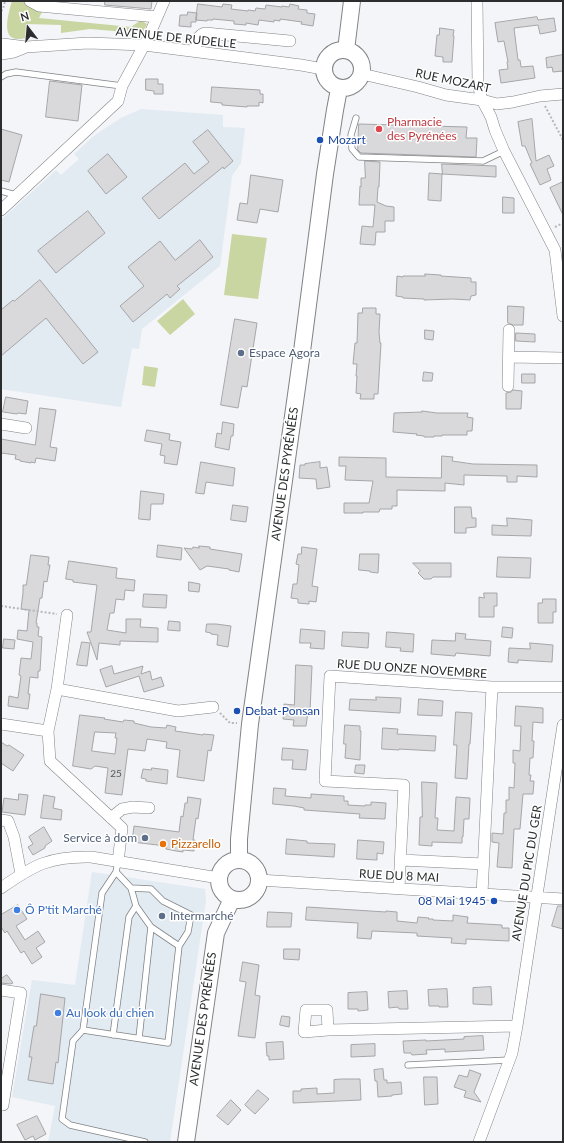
<!DOCTYPE html>
<meta charset="utf-8">
<style>
body{margin:0}
#map{position:relative;width:564px;height:1143px;overflow:hidden;background:#f3f5f8;font-family:Lato,sans-serif}
canvas{display:block}
.frame{position:absolute;inset:0;border:2px solid #2c2d2e;pointer-events:none}
.north{position:absolute;left:8px;top:8px;width:40px;height:40px;-webkit-text-stroke:3px #fff;paint-order:stroke;rotate:344deg;font-size:11px;font-weight:700;line-height:16px;text-align:center;color:#2c2d2e}
.north::after{content:'';display:block;margin:auto;width:14px;height:18px;background:#2c2d2e;clip-path:polygon(50% 0,100% 100%,50% 72%,0 100%)}
</style>
<div id="map">
<canvas width="564" height="1143"></canvas>
<div class="frame"></div>
<div class="north">N</div>
</div>
<script>
const ctx = document.querySelector('canvas').getContext('2d');
ctx.lineJoin = 'round';
function fill(path, color) { ctx.fillStyle = color; ctx.fill(path, 'evenodd'); }
function strokePath(path, color, width, dash) { ctx.strokeStyle = color; ctx.lineWidth = width; ctx.lineCap = dash ? 'butt' : 'round'; ctx.setLineDash(dash || []); ctx.stroke(path); }
function write(font, color, halo, rows, align = 'center') {
  ctx.font = font + ' Lato,sans-serif'; ctx.lineWidth = 3; ctx.setLineDash([]); ctx.textBaseline = 'middle'; ctx.strokeStyle = halo; ctx.fillStyle = color; for (const [text, x, y, turn = 0] of rows) {
    ctx.save(); ctx.translate(x, y); ctx.rotate((+turn || 0) * Math.PI / 180); ctx.textAlign = isNaN(turn) ? turn : align; if (halo) ctx.strokeText(text, 0, 0); ctx.fillText(text, 0, 0); ctx.restore();
  }
}
fill(new Path2D(`
 M141 109 223 115V127L245 128 241 163 232 176 220 266 142 329 139 349 132 348 121 407 1 389V220L56 170 61 175 79 159 74 154 95 135 121 118Z
 M92 872 205 889 206 900 170 1142H48L55 1106 12 1097 32 980 75 985Z`), '#e2eaf2');
fill(new Path2D(`
 M12 1H25L43 10 39 18 131 27 141 20 147 24 142 34 133 36 114 31 90 29 61 33V25L26 24 25 38C0 45 7 17 12 1Z
 M232 234 267 238 258 299 224 295Z
 M183 299 195 314 170 335 157 321Z
 M144 366 158 368 155 387 142 385Z`), '#c9d6a1');
const building = new Path2D(`
 M105 1H152L151 9 105 5Z
 M198 4 222 7 223 4 232 5 231 9 248 11V10L255 11 256 8 265 9 266 5 282 7V6L289 7 290 4 299 6 298 9 307 10V13L315 14 313 26 301 24 302 22 280 19V21L274 20V22L259 20 258 25 246 23V25L234 24V21L213 19V20H207V21L196 20Z
 M188 12 197 13 196 22H191V27L179 26 180 15H187Z
 M537 17 538 20 554 18 556 31 540 34 538 25 514 28 518 60H520L521 67 533 66 535 78 501 83 499 70 508 69 507 62H508L504 41 498 42 495 23Z
 M440 28 454 30 453 36H454L452 62H443V57L435 56 437 35H439Z
 M563 55V71L553 72 552 67 547 68 546 58Z
 M146 79H158V84H163V94H154V91L146 90Z
 M50 81 82 85 78 121 46 117Z
 M212 87 260 90V94H263V103L259 102V106H247V107L222 105V103L211 102Z
 M532 119 536 161 549 155 554 166 547 169 551 180 540 185 530 164 532 163 525 146H522L518 122Z
 M359 124 467 127 466 138H477L476 157 361 153 358 150Z
 M1 129 22 135 9 182 1 180Z
 M208 130 233 161 224 169 223 167 159 219 142 198 185 163 194 174 209 162 193 142Z
 M108 154 127 177 106 194 88 171Z
 M365 161 380 162 379 187H378L377 202 386 206 394 207V221H385V232H376L375 245 360 244 362 226 373 227 375 205H359L360 186 361 187V178H365Z
 M442 164 496 166V177L442 174 441 201 428 200 429 173 442 174Z
 M251 175 283 180 278 212 260 209 257 223 237 220 240 203 247 204Z
 M563 182V215L550 188Z
 M503 197 514 198V213H503Z
 M88 211 105 233 56 273 38 251Z
 M200 240 213 257 177 286 180 289 170 298 167 294 133 322 120 306 144 286 128 267 160 241 175 260Z
 M425 274 441 275V276L471 278V282H476V295L471 296 470 300 453 299 424 300V299L403 298V297L396 296 397 276 403 277V276H425Z
 M40 280 98 352 83 364 46 318 1 356V310L13 300 14 301Z
 M508 306 524 307 523 325H513L508 323Z
 M363 308H376V314H380L379 332 380 343H381L378 394H374V399H360L361 394 356 393 357 376H356L357 364H353L355 343H357L358 313H362Z
 M235 319 257 323 247 387 242 386 238 408 221 405Z
 M425 330 434 331 433 340 425 339Z
 M516 333 535 334V342L516 341Z
 M424 372 433 373 432 381H423Z
 M522 374H535V383H522Z
 M513 390 522 391 521 409H506V393L511 392Z
 M6 397 28 401 26 414 18 413 17 414 3 412Z
 M40 408 56 410 50 447 57 448 55 461 36 458 35 463 31 462V463L20 461V460L15 459 16 455 1 453V439L35 445Z
 M422 411 437 413H468L467 417 473 418 472 431H467V435H442V436H434V437H424V436L416 435 417 434 393 432 394 413 422 412Z
 M223 422 234 424 233 436H231L229 450 215 447 217 433 221 434Z
 M147 430 170 434 169 440 181 442 177 465 164 463 165 456 160 455 162 444 145 441Z
 M442 456 453 457 452 461 473 464 537 465V477L517 476V482H507V476L464 475V485L445 483V491L397 490V506H392V509H380L379 512H363V513H344V503H369L373 481 345 480 346 466H339V457L386 458V477L441 478Z
 M201 462 235 468 233 486 206 482 204 494 196 493Z
 M320 462V468L327 467 330 487 317 489 316 479 299 478 300 465H305V464Z
 M141 491 164 494 163 504H151L150 520 139 519Z
 M233 505 248 507 246 522 231 520Z
 M455 507H471L472 518H476V527L466 528V533H455Z
 M507 518 532 520 531 536 492 535V525L507 526Z
 M158 545 182 548 181 560 157 557Z
 M199 546 210 547V549L242 554 239 572 229 570V569L207 566 200 570 184 548 192 549 193 547 199 548Z
 M302 547 317 549 312 586 318 587 316 602 309 601V604L298 603V599L291 598 293 584H297L299 565 296 564 298 554H301Z
 M360 554H379L378 573 370 572V571L359 570Z
 M31 555 49 557 48 565H50L47 582 44 581 42 598H40L36 623H37V627H39L38 636 42 637 40 671H38V678L30 677 28 694H30L28 709 8 706 9 696 18 698 21 676 19 675 21 658 31 659 33 642 17 639 18 630 27 631 29 610 21 609 23 593V585H26Z
 M498 557 531 558 530 578 497 577Z
 M69 561 117 568 116 578 135 580 134 591 125 590 124 600 116 599 114 613H110L107 630 126 633V619H141L140 627 158 628V642L120 641V645L99 643 97 660 87 632H91L97 585 73 582V580L66 579Z
 M413 563H451V577H433L431 579H424L418 573 420 571Z
 M189 582 200 584 199 592 189 591Z
 M484 593H497V606H494V617H479V597L484 598Z
 M144 594 167 595 166 608 143 607Z
 M543 599H556V612H553V623H538V603H542Z
 M169 621 180 622V631L168 630Z
 M207 624H216L231 626 228 647 217 645 218 635 211 634V633L206 632Z
 M503 627 513 628 512 638 502 637Z
 M301 629 325 631 324 649 310 648 311 643H300Z
 M343 632 369 633 368 648 342 646Z
 M387 632 414 634 413 652 400 651 401 648 386 647Z
 M456 633 466 634 465 639 491 641 490 656 456 653 455 656 431 654 432 640 455 641Z
 M4 639 15 640 14 649 3 648Z
 M82 642 90 643 87 666 77 665Z
 M530 643 553 645 552 662 518 660V663L508 662 509 648 530 649Z
 M296 665 312 666 310 712H308L306 726H293L294 720 283 719 284 704 294 705Z
 M112 666 114 674 143 666 141 674 150 671 152 680 161 677 164 686 144 692 139 676 106 687 100 670Z
 M376 697 401 698 400 713 349 710 350 699 376 700Z
 M419 699 443 701 442 716 418 715Z
 M516 706 543 708V723L533 722 532 741H534L533 758H530L529 775H531L530 781H534L533 794H523L520 829H514L512 868 497 867 499 843 492 842V833L503 834 504 813H506V800H509V787L514 788 515 763H513V750L520 751 521 726H515Z
 M456 712 472 713 470 744H469L467 779 455 778 457 745H454Z
 M80 715 105 718 104 719 123 722 124 720 134 721V723L151 727 166 728 167 725 176 727 175 731 203 735V734L214 735 211 751 208 750 204 781 177 777 180 750 166 748 167 742 147 739 145 751 128 749 122 795 105 793 108 768 95 766 91 769 73 766ZM95 732 116 733 115 738H117L115 754 92 751Z
 M345 725 360 726V731H361L360 760 345 758 346 744H344Z
 M383 728 398 729 397 734 436 736 435 751 399 749V750L382 749Z
 M1 742 7 746 9 745 24 755 13 771 1 763Z
 M283 748 308 750 306 770 292 769 293 760H282Z
 M356 765H365L364 774 355 773Z
 M152 768 168 770 167 784 146 781V779L141 778 143 769 151 770Z
 M422 782 437 783 435 818H438L437 830 454 831 456 797 470 798 469 819H464L463 837H462V843L432 842V846L419 845 420 817H422Z
 M274 788 286 789 285 796 311 798V794L344 796V801H348V805L365 806V805H371V802L386 803 385 819 359 818 360 814 304 810V808L294 806 273 804Z
 M19 794 28 795 25 815 2 812 4 798 18 800Z
 M44 795 55 797 53 808 62 810 61 820 41 818Z
 M188 797 201 799 198 819 196 818 193 840H195L194 851 183 850V852L176 851 166 849V846L132 842 134 826 179 832 181 816 183 817 185 803H187Z
 M44 827 52 841 45 846V848L33 855 28 847 33 844 29 837Z
 M287 839 307 841V843L335 844 334 857 286 854Z
 M358 840 384 842 383 854 377 853V860L357 859Z
 M18 905 27 919 16 926 25 940 38 931 45 942 36 948 42 957 32 964 24 951 21 953 7 931 5 933 1 927V915Z
 M558 906H563V929L552 926Z
 M307 907 386 912V911L397 912V921L417 923 418 917 429 918 428 919H433V920L453 921V915L468 917 467 923 502 925V928H509V941L466 939V944L451 943 452 938 417 936V933L372 931 371 939 357 938 358 923 306 920Z
 M268 912 292 913 291 927H267Z
 M284 949H300L299 960 284 959Z
 M243 962 259 965 255 995 260 996 255 1038 238 1036 246 982 240 981Z
 M7 975 13 983 10 984 1 983V979Z
 M491 987 492 1005 473 1004V988Z
 M447 989 448 1007H439V1006H429L428 990Z
 M407 991 408 1009H399L398 1007 389 1008 388 992Z
 M367 992 368 1010 358 1011V1009H348V993Z
 M41 994 65 998 58 1063 56 1062 53 1084 28 1080 32 1057H29L34 1026H36Z
 M282 1016 290 1017 289 1027 280 1025Z
 M483 1036 484 1050 445 1052V1049L426 1050 427 1054 412 1055 411 1053H404L403 1041 426 1040V1041L464 1039V1037Z
 M283 1042 284 1059 269 1060V1056H267L266 1043Z
 M375 1044V1056L351 1057V1045Z
 M383 1069 384 1080H387V1083L401 1082 402 1094 392 1095V1096L378 1097 377 1081H375L374 1070Z
 M470 1070 481 1074 474 1092 481 1102 464 1097 466 1091 454 1087 459 1075 467 1077Z
 M424 1077H437L438 1104 425 1105Z
 M342 1079H360L361 1100 293 1103V1091H301V1089L317 1088V1094L334 1093V1080Z
 M258 1090 269 1099 255 1114 245 1105Z
 M231 1100 241 1110 228 1125 217 1116Z
 M37 1116 46 1134 35 1140 33 1136 25 1140 17 1125Z`);
fill(building, '#d9d8db');
strokePath(building, '#a6a6a9', 1);
const lane = new Path2D(`
 M1 77 6 74 16 72 122 86
 M356 118 351 135 352 149 359 157 483 161 504 151
 M1 191 16 195
 M118 862 116 872 102 893 83 1030 73 1041 62 1119 70 1125 145 1142
 M131 888 151 889 163 901 191 915 188 932 179 946
 M83 1030 168 1043 179 946 151 927 136 906 131 888 116 872
 M113 1035 129 917 136 906
 M139 1038 151 927
 M408 1065 509 1060`);
const street = new Path2D(`
 M30 1 39 6 157 17
 M477 1 478 84 482 100 491 117 495 130 504 151 555 250 563 316
 M3 44 26 47 88 43 144 45 301 65 323 69
 M195 51C196 44 196 36 205 33L290 41
 M2 54 14 52 24 48
 M362 74 418 87 446 95 482 100 497 104 513 102 540 96 563 94
 M1 210 118 101 122 86 148 38 164 1
 M509 357 563 358
 M508 386 509 330
 M1 424 26 428
 M57 689 178 711 213 707
 M1 724 48 731 50 761 122 828 118 862
 M48 731 57 689 67 615
 M111 818 122 809 133 807 149 808
 M1 820 8 821 14 837 21 874
 M401 860 484 864
 M259 880 563 899
 M1 888C34 865 50 856 91 857L219 878
 M399 888 404 785 325 781 330 676 492 687H563
 M482 894 492 687
 M1 990 21 993 3 1105H1
 M328 1030 327 1010H306L304 1032 328 1030 517 1026
 M479 1142 512 1053 517 1026 563 725`);
const secondary = new Path2D(`
 M324 69a19 19 0 1 1 38 0a19 19 0 1 1-38 0Z
 M346 50 352 1
 M239 860V839L250 724 301 359 325 174 335 110 339 89
 M219 880a20 20 0 1 1 40 0a20 20 0 1 1-40 0Z
 M186 1142 216 933 232 899`);
strokePath(lane, '#818385', 7);
strokePath(street, '#818385', 12);
strokePath(secondary, '#818385', 18);
strokePath(new Path2D(`
 M1 11 3 9 5 1
 M545 106 563 140
 M555 227 563 223
 M1 606 57 614
 M220 713 230 723H237`), '#b5b7b9', 2, [2, 2]);
strokePath(lane, '#fff', 5.5);
strokePath(street, '#fff', 11);
strokePath(secondary, '#fff', 16);
for (const [x, y, r, color] of [
 [379,129,4,"#e0444e"],
 [320,140,4,"#1a4fb4"],
 [241,353,4,"#5c6f8a"],
 [237,711,4,"#1a4fb4"],
 [145,838,4,"#5c6f8a"],
 [163,844,4,"#e8710a"],
 [494,901,4,"#1a4fb4"],
 [17,910,4,"#3f7fe0"],
 [162,916,4,"#5c6f8a"],
 [58,1013,4,"#3f7fe0"]
]) { const dot = new Path2D(); dot.arc(x, y, r, 0, 2 * Math.PI); ctx.fillStyle = color; ctx.fill(dot); strokePath(dot, '#fff', 1.5); }
write('10px', '#575859', null, [
 ["25",116,774]
]);
write('12px', '#2c2d2e', '#fff', [
 ["AVENUE DE RUDELLE",176,38,6],
 ["RUE MOZART",453,81,12],
 ["AVENUE DES PYRÉNÉES",285,474,-82],
 ["RUE DU ONZE NOVEMBRE",412,669,4],
 ["AVENUE DU PIC DU GER",527,873,-81],
 ["RUE DU 8 MAI",399,876,3],
 ["AVENUE DES PYRÉNÉES",203,1019,-82]
]);
write('12px', '#be3a42', '#fff', [
 ["Pharmacie",387,122],
 ["des Pyrénées",387,136]
], 'left');
write('12px', '#164399', '#fff', [
 ["Mozart",328,140],
 ["Debat-Ponsan",245,711],
 ["08 Mai 1945",486,901,"right"]
], 'left');
write('12px', '#4e5e75', '#fff', [
 ["Espace Agora",249,353],
 ["Service à dom",137,838,"right"],
 ["Intermarché",170,916]
], 'left');
write('12px', '#c56008', '#fff', [
 ["Pizzarello",171,844]
], 'left');
write('12px', '#366cbe', '#fff', [
 ["Ô P'tit Marché",25,910],
 ["Au look du chien",66,1013]
], 'left');
</script>
